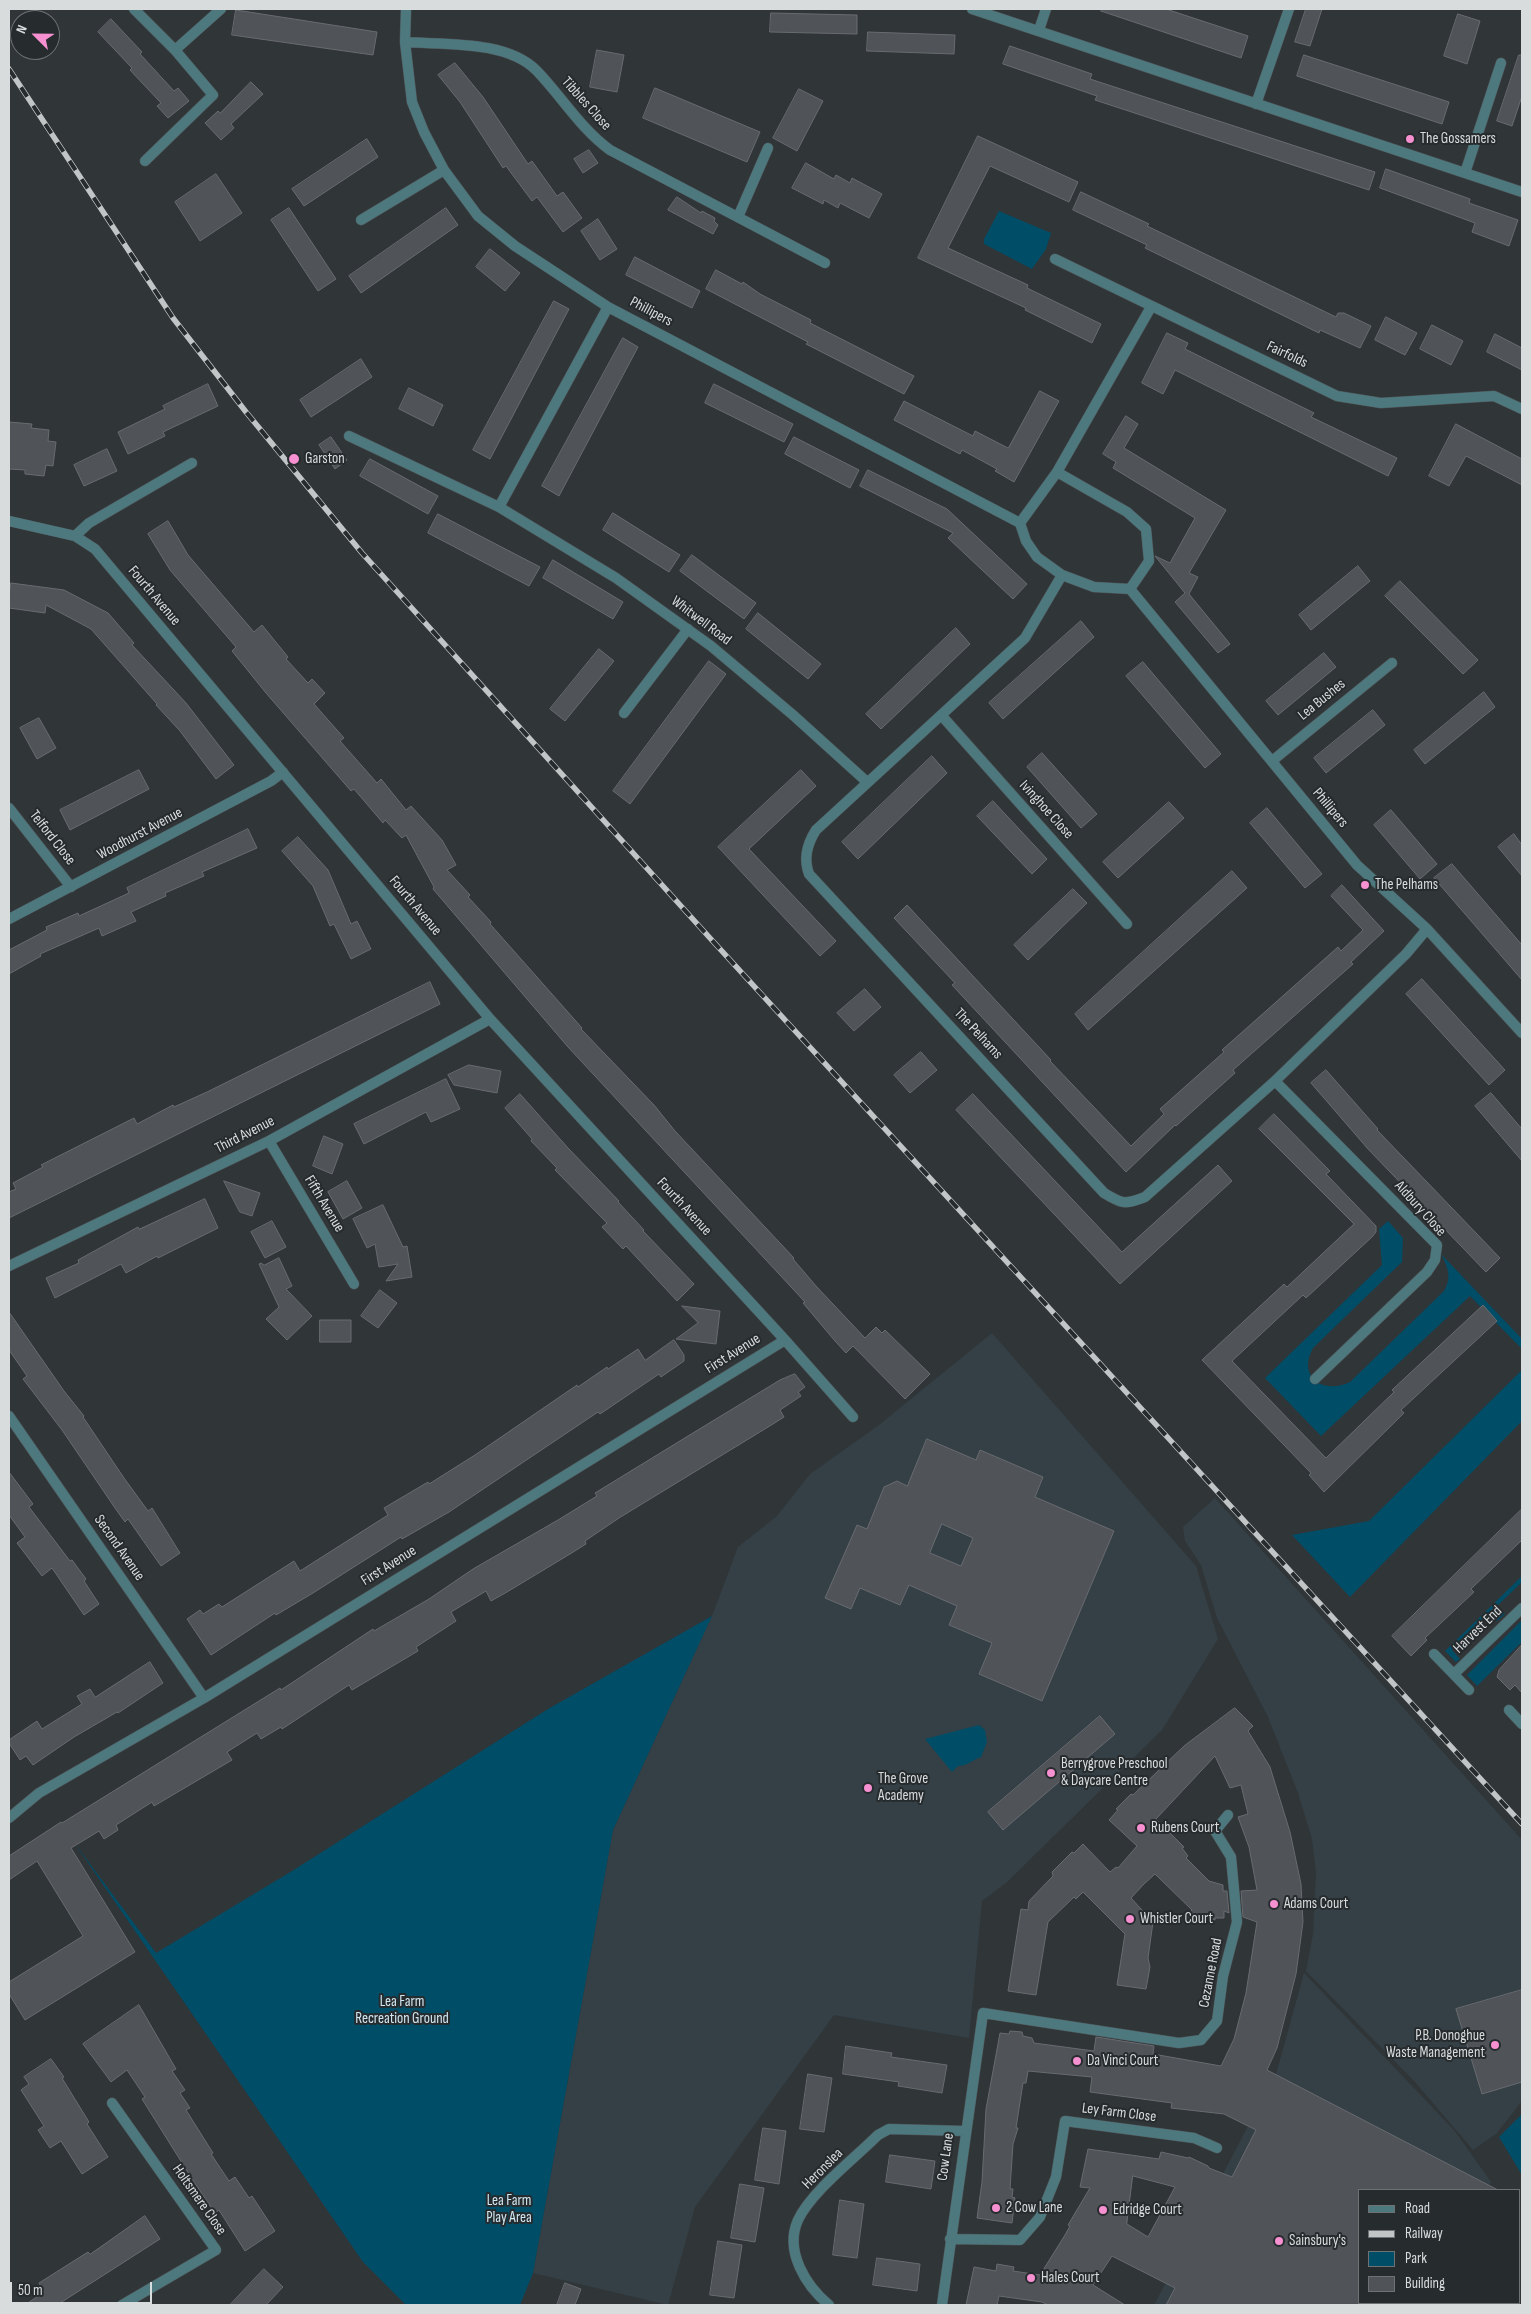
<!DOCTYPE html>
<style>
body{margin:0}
#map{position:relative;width:1531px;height:2314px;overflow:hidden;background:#303538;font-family:"Sofia Sans Condensed",sans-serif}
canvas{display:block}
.frame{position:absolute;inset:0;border:10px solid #d9dcdd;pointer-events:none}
.legend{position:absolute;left:1358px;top:2189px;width:162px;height:115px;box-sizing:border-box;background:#262b2e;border:1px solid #6e7274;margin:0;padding:6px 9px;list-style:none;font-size:15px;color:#d9dcdd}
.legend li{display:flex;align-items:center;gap:10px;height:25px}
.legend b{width:25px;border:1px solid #6e7274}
.north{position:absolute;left:10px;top:10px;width:50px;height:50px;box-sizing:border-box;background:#262b2e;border:1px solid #6e7274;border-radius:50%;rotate:293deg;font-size:14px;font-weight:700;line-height:20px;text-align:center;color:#d9dcdd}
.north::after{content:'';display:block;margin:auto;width:18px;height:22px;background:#f690d0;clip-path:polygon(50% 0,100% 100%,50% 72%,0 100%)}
.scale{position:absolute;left:10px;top:2282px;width:142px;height:22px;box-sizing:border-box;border:2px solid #d9dcdd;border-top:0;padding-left:6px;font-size:15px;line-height:18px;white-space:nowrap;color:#d9dcdd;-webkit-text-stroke:4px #262b2e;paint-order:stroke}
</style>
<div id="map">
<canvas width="1531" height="2314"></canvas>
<div class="frame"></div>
<ul class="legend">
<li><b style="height:6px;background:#4c787e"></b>Road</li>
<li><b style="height:6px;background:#c2c5c6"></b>Railway</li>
<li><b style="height:14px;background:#004d67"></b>Park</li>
<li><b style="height:14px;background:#505458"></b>Building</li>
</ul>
<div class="north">N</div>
<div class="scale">50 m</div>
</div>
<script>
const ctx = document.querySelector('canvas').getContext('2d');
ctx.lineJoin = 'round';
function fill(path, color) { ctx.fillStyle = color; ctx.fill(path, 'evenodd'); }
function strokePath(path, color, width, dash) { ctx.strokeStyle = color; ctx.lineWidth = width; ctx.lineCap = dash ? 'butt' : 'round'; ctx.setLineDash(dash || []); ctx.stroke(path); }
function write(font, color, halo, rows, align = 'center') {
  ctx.font = font + ' "Sofia Sans Condensed",sans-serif'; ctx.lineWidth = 4; ctx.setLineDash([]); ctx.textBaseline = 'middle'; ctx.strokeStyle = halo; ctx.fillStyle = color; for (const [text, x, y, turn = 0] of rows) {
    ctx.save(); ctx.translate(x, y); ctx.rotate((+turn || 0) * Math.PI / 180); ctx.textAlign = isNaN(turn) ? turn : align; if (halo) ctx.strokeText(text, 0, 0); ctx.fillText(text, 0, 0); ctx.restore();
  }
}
fill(new Path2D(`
 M992 1333 1196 1566 1218 1639 1162 1730 1006 1883 982 1901 969 2038 834 2015 695 2207 668 2305 533 2273 613 1830 712 1616 738 1547 777 1516 810 1474 879 1425Z
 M1215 1498 1522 1840V2101L1497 2133 1473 2150 1415 2082 1306 1971 1313 1934 1316 1872 1312 1839 1298 1793 1268 1717 1217 1618 1201 1565 1185 1541 1183 1527Z
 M1304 1973 1454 2130 1491 2182 1487 2190H1360V2303H1427L1426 2305H1154L1277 2071Z`), '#344046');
fill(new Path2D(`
 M999 211 1051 233 1046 249 1032 269 984 244V239Z
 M1388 1221 1403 1238 1402 1262 1313 1348C1297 1377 1323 1395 1350 1382L1444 1291C1452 1277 1448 1268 1441 1254L1522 1339V1349L1470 1296 1321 1436 1265 1378 1382 1265 1379 1229Z
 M1522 1370V1421L1350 1597 1292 1535 1369 1521Z
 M1522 1576V1582L1497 1606 1505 1614 1497 1621 1490 1614 1452 1650 1460 1659 1456 1662 1445 1651Z
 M712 1616 613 1830 533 2273 520 2305H406L363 2262 73 1841 156 1953 292 1871 548 1709Z
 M1522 1620V1642L1477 1686 1467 1675Z
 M979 1725 985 1730 987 1742 981 1757C972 1760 967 1766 958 1766L952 1772 925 1739Z
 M1522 2114V2175L1499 2137Z
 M1427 2303H1487L1486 2305H1426Z`), '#004d67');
const building = new Path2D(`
 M1102 9H1166L1248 36 1241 58 1101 11Z
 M1306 9H1322L1310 46 1295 42Z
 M236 10 377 32 373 55 232 35Z
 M771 13 857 15V34L770 32Z
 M1458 14 1480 21 1467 64 1444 56Z
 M111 19 142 52 140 54 174 91 178 88 189 101 168 118 157 106 161 103 130 70 132 68 98 32Z
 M868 32 955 35 954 54 867 51Z
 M1010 46 1092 74 1090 79 1375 172 1369 190 1095 100 1097 96 1003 64Z
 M597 50 624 55 617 92 590 87Z
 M1304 55 1449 102 1442 124 1297 76Z
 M1519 55H1522V96L1512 126 1497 121Z
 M455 63 483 97 528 164 532 161 557 196 563 192 582 218 563 232 537 197 532 201 506 166 503 168 460 102 438 75Z
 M251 82 263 94 231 124 234 128 221 140 205 123 218 111 220 113Z
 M655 88 760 132 747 162 643 118Z
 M799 89 823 101 797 151 773 138Z
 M978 136 1078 182 1069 202 990 166 948 248 1028 285 1027 288 1101 324 1092 343 1025 310 1026 308 918 258Z
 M367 139 378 157 304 206 292 189Z
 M589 150 598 163 583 173 574 159Z
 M806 163 834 179 836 175 850 183 852 178 882 194 869 218 840 203 838 208 824 200 823 204 792 188Z
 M1386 169 1470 199 1469 203 1518 220 1509 246 1472 232 1475 223 1380 188Z
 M216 174 242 213 200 241 175 202Z
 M1081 192 1149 224 1147 226 1336 317 1338 313H1344L1371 326 1360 348 1320 330 1319 333 1145 248 1147 245 1073 210Z
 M677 197 701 213 702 211 715 218 714 221 718 225 713 234 668 210Z
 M289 208 336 279 318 291 271 220Z
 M446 208 458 225 361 293 349 276Z
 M598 219 617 249 600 260 581 231Z
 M490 249 520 273 505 291 476 267Z
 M635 257 700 291 692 308 626 275Z
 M716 270 742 284 743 282 760 294 811 320 810 323 914 376 904 394 806 344 808 342 706 289Z
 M554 301 569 309 490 459 473 450Z
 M1386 317 1417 333 1405 355 1375 340Z
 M1432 325 1463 341 1451 365 1420 349Z
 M1167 333 1188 343 1185 349 1314 413 1311 417 1397 458 1388 476 1175 370 1163 394 1142 383Z
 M1495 334 1522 348V370L1487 352Z
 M623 338 638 347 559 496 542 486Z
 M361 359 372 377 311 417 300 400Z
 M208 384 218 406 163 432 165 436 128 454 118 432 165 409 163 406Z
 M714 384 793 424 784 442 705 403Z
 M409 388 443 405 433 426 399 409Z
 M1040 391 1059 401 1014 482 995 471 997 469 962 450 960 454 894 420 904 401 973 436 975 431 1008 448Z
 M1126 416 1138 424 1124 448 1226 510 1189 573 1198 577 1189 594 1230 644 1218 653 1175 602 1185 593 1155 556 1170 563 1195 518 1113 468 1116 462 1103 454Z
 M9 422 32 424 31 428 49 430 48 441 56 442 53 466 46 465 44 476 25 474V470L9 469Z
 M1456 424 1522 459V485L1466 456 1449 486 1429 476Z
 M331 437 347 460 335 469 319 445Z
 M794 437 859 470 850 488 785 454Z
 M107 449 117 471 84 486 74 465Z
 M370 459 438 496 428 514 360 476Z
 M868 470 947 509 1027 584 1013 599 948 538 953 533 860 486Z
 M613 513 680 555 669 572 603 530Z
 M438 514 540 567 529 586 428 533Z
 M168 521 188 555 254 632 262 625 288 657 286 659 308 683 312 679 325 693 314 704 344 738 340 741 377 783 381 779 406 810 411 806 442 840 456 865 447 870 470 895 468 897 491 922 490 924 582 1028 581 1029 654 1105 675 1131 794 1258 793 1259 816 1286 865 1338 876 1327 882 1333 885 1330 930 1374 905 1399 853 1346 846 1353 835 1341 803 1303 805 1302 568 1047 433 889 434 887 406 835 402 838 385 820 383 823 354 789 351 791 266 693 232 651 236 647 170 570 148 534Z
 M692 555 756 603 744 619 680 571Z
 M553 560 623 602 613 619 543 578Z
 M1358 566 1370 581 1311 630 1299 615Z
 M1400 581 1478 660 1463 674 1385 596Z
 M11 583 64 590 108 613 134 643 132 645 186 703 234 765 216 779 180 731 156 705 157 704 91 629 46 605 45 613 9 608Z
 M758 613 821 664 808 679 746 629Z
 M1081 621 1094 637 1003 719 989 703Z
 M956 628 970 644 881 729 866 714Z
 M599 649 614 661 565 721 550 709Z
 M1324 653 1336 667 1278 715 1266 701Z
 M709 661 726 674 630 804 613 791Z
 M1143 662 1221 754 1205 768 1126 676Z
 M1484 692 1495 707 1425 764 1414 750Z
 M1373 710 1385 725 1326 773 1314 758Z
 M39 718 56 748 37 759 20 728Z
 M1042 753 1097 814 1081 828 1027 767Z
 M932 756 947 773 858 859 842 842Z
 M139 770 149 789 70 830 60 810Z
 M801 770 816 786 749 849 836 941 820 956 718 847Z
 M993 801 1047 859 1032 874 977 816Z
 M1169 802 1184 818 1118 878 1103 862Z
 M1267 808 1322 874 1305 888 1250 823Z
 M1391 810 1437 864 1420 879 1374 825Z
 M248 829 257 848 202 872 204 876 165 893 166 896 131 912 136 921 102 936 99 928 40 954 41 956 9 974V950L47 930 46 927 78 913 79 916 129 893 127 888Z
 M1514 834 1522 845V876L1498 847Z
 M298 837 328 870 351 924 357 921 371 949 351 959 334 924 330 926 313 886 282 851Z
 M1452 864 1522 945V980L1434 878Z
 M1232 871 1247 888 1088 1030 1075 1014Z
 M1342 885 1384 931 1351 962 1353 964 1233 1070 1235 1073 1176 1126 1175 1125 1126 1172 952 985 955 983 894 918 907 905 1051 1060 1050 1061 1131 1146 1164 1114 1160 1109 1224 1052 1222 1050 1338 947 1341 951 1363 930 1331 896Z
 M1073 889 1087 903 1028 960 1014 945Z
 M1422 979 1505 1070 1489 1085 1406 994Z
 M430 982 440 1004 9 1218V1192L16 1189 13 1183 43 1167 41 1165 134 1118 137 1124 173 1105 174 1107 207 1092Z
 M865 989 881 1007 854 1031 837 1013Z
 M921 1052 937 1070 910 1093 894 1075Z
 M469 1065 501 1071 497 1093 454 1085 448 1075Z
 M1326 1070 1378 1129 1377 1130 1500 1258 1486 1272 1368 1149 1311 1083Z
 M446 1079 460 1109 431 1122 426 1112 364 1144 354 1124Z
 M1491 1093 1522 1129V1161L1475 1106Z
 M520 1094 568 1148 619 1201 618 1202 644 1230 643 1231 694 1284 677 1301 626 1246 623 1249 602 1227 607 1223 555 1170 557 1168 531 1141 532 1139 505 1108Z
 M973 1094 1122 1252 1218 1165 1232 1181 1120 1284 956 1110Z
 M1274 1114 1330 1171 1326 1174 1376 1226V1232L1372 1237 1306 1298 1303 1295 1232 1361 1326 1458 1394 1392 1392 1390 1483 1305 1497 1321 1401 1410 1404 1413 1324 1492 1309 1475 1311 1473 1202 1360 1284 1284 1287 1287 1354 1224 1259 1129Z
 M324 1136 343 1144 332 1174 313 1166Z
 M224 1181 260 1193 252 1216 240 1212Z
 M347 1181 362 1208 343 1219 328 1192Z
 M205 1199 218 1228 158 1258 157 1256 126 1273 121 1264 55 1298 46 1278 79 1263 78 1260 138 1227 139 1229Z
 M383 1205 403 1247 407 1246 412 1277 386 1281 398 1264 379 1267 375 1244 367 1248 353 1219Z
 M272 1221 286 1247 265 1258 251 1232Z
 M279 1258 292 1286 286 1289 312 1316 287 1340 266 1319 279 1307 259 1264 261 1263 264 1265Z
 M380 1290 397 1303 378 1328 361 1316Z
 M682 1306 720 1311 716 1344 676 1339 698 1323Z
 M9 1312 64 1391 84 1416 83 1417 124 1478 148 1511 152 1508 180 1553 161 1566 128 1519 125 1522 115 1508 62 1430 23 1379 27 1376 9 1350Z
 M320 1320H351V1342H320Z
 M674 1340 684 1355V1361L661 1377 659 1374 600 1414 598 1412 449 1512 402 1539 401 1537 313 1593 276 1615 275 1613 211 1655 187 1619 200 1610 203 1614 219 1604 222 1607 294 1561 300 1571 388 1515 384 1508 428 1482 429 1484 475 1455 577 1385 578 1387 607 1367 608 1369 638 1349 645 1360Z
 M795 1374 805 1387 798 1392 801 1396 780 1410 784 1417 773 1424 619 1518 585 1541 586 1544 570 1554 507 1592 491 1601 486 1591 451 1612 456 1621 416 1647 418 1651 352 1690 349 1685 282 1729 281 1727 261 1739 257 1733 227 1752 232 1760 154 1806 152 1802 116 1825 118 1830 104 1839 99 1831 71 1848 135 1952 25 2020 9 1994V1982L83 1936 37 1861 9 1880V1856L61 1822 62 1823 280 1688 281 1690 373 1629 374 1631 429 1599 473 1569 558 1520 597 1496 595 1493 688 1436 780 1380Z
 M927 1439 976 1460 980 1450 1043 1477 1035 1497 1114 1531 1042 1701 979 1674 992 1643 949 1625 957 1606 909 1585 900 1605 860 1588 851 1609 825 1598 857 1525 867 1529 884 1487 897 1481 907 1486ZM942 1524 973 1538 961 1566 930 1553Z
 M9 1472 33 1504 29 1507 70 1561 72 1560 86 1579 84 1581 99 1604 84 1615 52 1568 42 1576 17 1543 25 1537 9 1515Z
 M1522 1509V1540L1471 1589 1474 1592 1425 1638 1427 1640 1411 1656 1392 1636Z
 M1522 1645V1693L1515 1685 1510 1690 1497 1677 1499 1670Z
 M150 1662 163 1683 118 1713 117 1712 74 1737 33 1765 26 1756 20 1760 9 1743V1740L37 1721 42 1729 82 1704 77 1696 90 1689 95 1697Z
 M1235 1708 1253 1726 1248 1731 1270 1767 1290 1832 1301 1884 1303 1922 1296 1974 1277 2048 1267 2070 1498 2190H1360V2305H1166L1175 2288 1112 2256 1093 2285 1125 2305H1048L1042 2302 999 2296 997 2305H966L974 2267 996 2271 997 2264 1014 2267 1013 2271 1040 2275 1065 2235 1070 2226 1068 2225 1090 2188 1080 2187 1088 2149 1159 2159 1161 2152 1188 2158 1189 2157 1208 2166 1209 2168 1232 2177 1256 2130 1224 2114 1171 2108 1172 2103 1090 2092 1092 2077 1028 2071 1026 2083H1023L1016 2128H1018L1013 2144 1010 2189H1013L1012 2197 1015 2198 1012 2223 977 2218 982 2182 986 2109 1000 2033 1009 2034 1010 2031 1022 2032 1023 2036 1032 2038 1034 2043 1094 2051 1096 2037 1109 2039 1154 2046 1153 2054 1221 2066 1234 2039 1246 1993 1257 1922 1243 1917 1241 1891 1257 1890 1249 1847 1238 1817 1248 1814 1241 1785 1230 1788 1215 1756 1156 1819 1184 1847 1182 1848 1188 1856 1186 1858 1209 1881 1223 1885V1891H1227L1229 1913 1224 1911V1918H1215V1920L1184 1917 1192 1910 1155 1874 1144 1884 1131 1898 1153 1922 1148 1958 1150 1967 1146 1989 1117 1985 1125 1934 1083 1892 1076 1899 1074 1897 1048 1922 1036 1995 1008 1991 1021 1909 1028 1910 1029 1901 1053 1876 1052 1872 1072 1852 1074 1853 1083 1844 1110 1872 1116 1867 1118 1868 1137 1846 1109 1820 1118 1810 1116 1809 1131 1794 1133 1795 1184 1746ZM1133 2176 1175 2187 1148 2237 1127 2224Z
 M1100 1716 1115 1734 1003 1830 988 1812Z
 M1522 1990V2082L1482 2094 1456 2009Z
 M139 2005 176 2069 172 2071 185 2090 180 2093 190 2108 186 2110 213 2153 211 2154 229 2181 235 2177 249 2198 252 2196 275 2231 245 2251 219 2210 215 2213 194 2182 142 2099 145 2097 127 2070 111 2082 83 2044Z
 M846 2046 892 2053 891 2057 947 2065 942 2093 898 2086 899 2082 843 2074Z
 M51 2059 64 2077 62 2078 89 2122 87 2124 108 2157 82 2174 61 2141 50 2148 38 2130 44 2126 21 2090 29 2084 24 2077Z
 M808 2074 832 2078 824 2132 800 2129Z
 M763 2128 786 2131 779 2184 755 2180Z
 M890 2155 935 2161 931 2189 886 2182Z
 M740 2184 764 2188 755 2242 731 2238Z
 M840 2200 864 2204 857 2258 833 2255Z
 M145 2216 160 2239 57 2305H25L44 2292 39 2283 88 2252 90 2254Z
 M718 2241 742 2245 734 2298 710 2295Z
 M877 2258 920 2264 917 2291 873 2285Z
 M264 2269 283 2287 266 2305H230Z
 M565 2283 581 2289 575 2305H557Z`);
fill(building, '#505458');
strokePath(building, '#686b70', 1);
const street = new Path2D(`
 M134 9 175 50 213 95 145 161
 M406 9 405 42 412 102 424 132 444 170 478 216 515 246 608 307 1020 523
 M972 9 1522 192
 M1039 30 1046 9
 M405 42C445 45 507 40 537 71 562 97 581 129 610 150L825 263
 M175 50 221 9
 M1256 104 1289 9
 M1465 173 1501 63
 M738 217 768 148
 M361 220 444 170
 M1055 259 1337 396 1381 403 1494 396 1522 409
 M349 436 499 507 616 578 711 646 793 715 867 782
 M1057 472 1151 307
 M499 507 608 307
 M9 521 75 536 95 549 490 1019 785 1340 853 1417
 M75 536 89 523 192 463
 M1062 575 1025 638 816 830C807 844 803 858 809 874L1104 1193C1122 1204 1125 1205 1145 1197L1275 1081 1406 954 1427 929
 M1130 589 1149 561 1146 529 1127 512 1057 472 1020 523 1026 541 1037 557 1062 575 1094 587 1130 589 1357 865 1427 929 1522 1033
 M624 713 688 629
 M942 716 1127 924
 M1272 761 1392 663
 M9 808 71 887
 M9 919 271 781 283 772
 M1275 1081 1437 1245 1435 1260 1427 1272 1315 1379
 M269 1141 354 1284
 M9 1266 269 1141 490 1019
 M9 1416 204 1698
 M1434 1654 1469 1690
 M1454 1674 1522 1608
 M1509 1710 1522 1724
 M9 1818 39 1793 204 1698 785 1340
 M112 2103 216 2250 122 2305
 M950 2239 1020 2240 1040 2217 1056 2177 1065 2121 1194 2138 1217 2148
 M829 2305C806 2286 784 2251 798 2220 811 2192 855 2158 878 2135L889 2129 965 2131
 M942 2305 983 2013 1179 2043 1201 2040 1217 2021 1223 1976 1237 1922 1231 1857 1215 1831 1228 1815`);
strokePath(street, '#4e5356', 11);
strokePath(street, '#4c787e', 10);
const rail = new Path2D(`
 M9 69 173 318 246 412 362 553 709 937 1522 1824`);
strokePath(rail, '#c2c5c6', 5.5);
strokePath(rail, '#262b2e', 4, [11]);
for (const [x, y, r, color] of [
 [1410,139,5,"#f690d0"],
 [294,459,6,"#f690d0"],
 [1365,885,5,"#f690d0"],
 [1051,1773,5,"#f690d0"],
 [868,1788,5,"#f690d0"],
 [1141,1828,5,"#f690d0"],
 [1274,1904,5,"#f690d0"],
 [1130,1919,5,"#f690d0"],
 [1495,2045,5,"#f690d0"],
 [1077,2061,5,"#f690d0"],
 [996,2208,5,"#f690d0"],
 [1103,2210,5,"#f690d0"],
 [1279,2241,5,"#f690d0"],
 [1031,2278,5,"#f690d0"]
]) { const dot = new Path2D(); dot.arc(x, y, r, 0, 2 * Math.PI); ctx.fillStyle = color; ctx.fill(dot); strokePath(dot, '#262b2e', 2); }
write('15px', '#d9dcdd', '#262b2e', [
 ["Tibbles Close",586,104,48],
 ["Phillipers",651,312,28],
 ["Fairfolds",1287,355,25],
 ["Fourth Avenue",154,596,50],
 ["Whitwell Road",701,621,37],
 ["Lea Bushes",1322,700,-39],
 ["Phillipers",1330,808,50],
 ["Ivinghoe Close",1046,810,48],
 ["Woodhurst Avenue",140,834,-28],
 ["Telford Close",52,838,52],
 ["Fourth Avenue",415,906,50],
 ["The Pelhams",978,1034,47],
 ["Third Avenue",245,1135,-27],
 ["Fifth Avenue",324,1204,59],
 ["Fourth Avenue",684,1207,47],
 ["Aldbury Close",1420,1209,48],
 ["First Avenue",733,1354,-32],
 ["Second Avenue",119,1548,55],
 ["First Avenue",389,1566,-32],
 ["Harvest End",1478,1630,-44],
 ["Cezanne Road",1211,1973,-79],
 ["Ley Farm Close",1119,2113,7],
 ["Cow Lane",946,2157,-82],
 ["Heronslea",823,2169,-45],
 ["Holtsmere Close",199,2200,55]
]);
write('15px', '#d9dcdd', '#262b2e', [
 ["The Gossamers",1420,139],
 ["Garston",305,459],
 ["The Pelhams",1375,885],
 ["Berrygrove Preschool",1061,1764],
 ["& Daycare Centre",1061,1781],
 ["The Grove",878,1779],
 ["Academy",878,1796],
 ["Rubens Court",1151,1828],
 ["Adams Court",1284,1904],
 ["Whistler Court",1140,1919],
 ["P.B. Donoghue",1485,2036,"right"],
 ["Waste Management",1485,2053,"right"],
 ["Da Vinci Court",1087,2061],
 ["2 Cow Lane",1006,2208],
 ["Edridge Court",1113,2210],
 ["Sainsbury's",1289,2241],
 ["Hales Court",1041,2278]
], 'left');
write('15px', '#d1e7f2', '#262b2e', [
 ["Lea Farm",402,2002],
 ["Recreation Ground",402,2019],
 ["Lea Farm",509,2201],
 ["Play Area",509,2218]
]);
</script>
